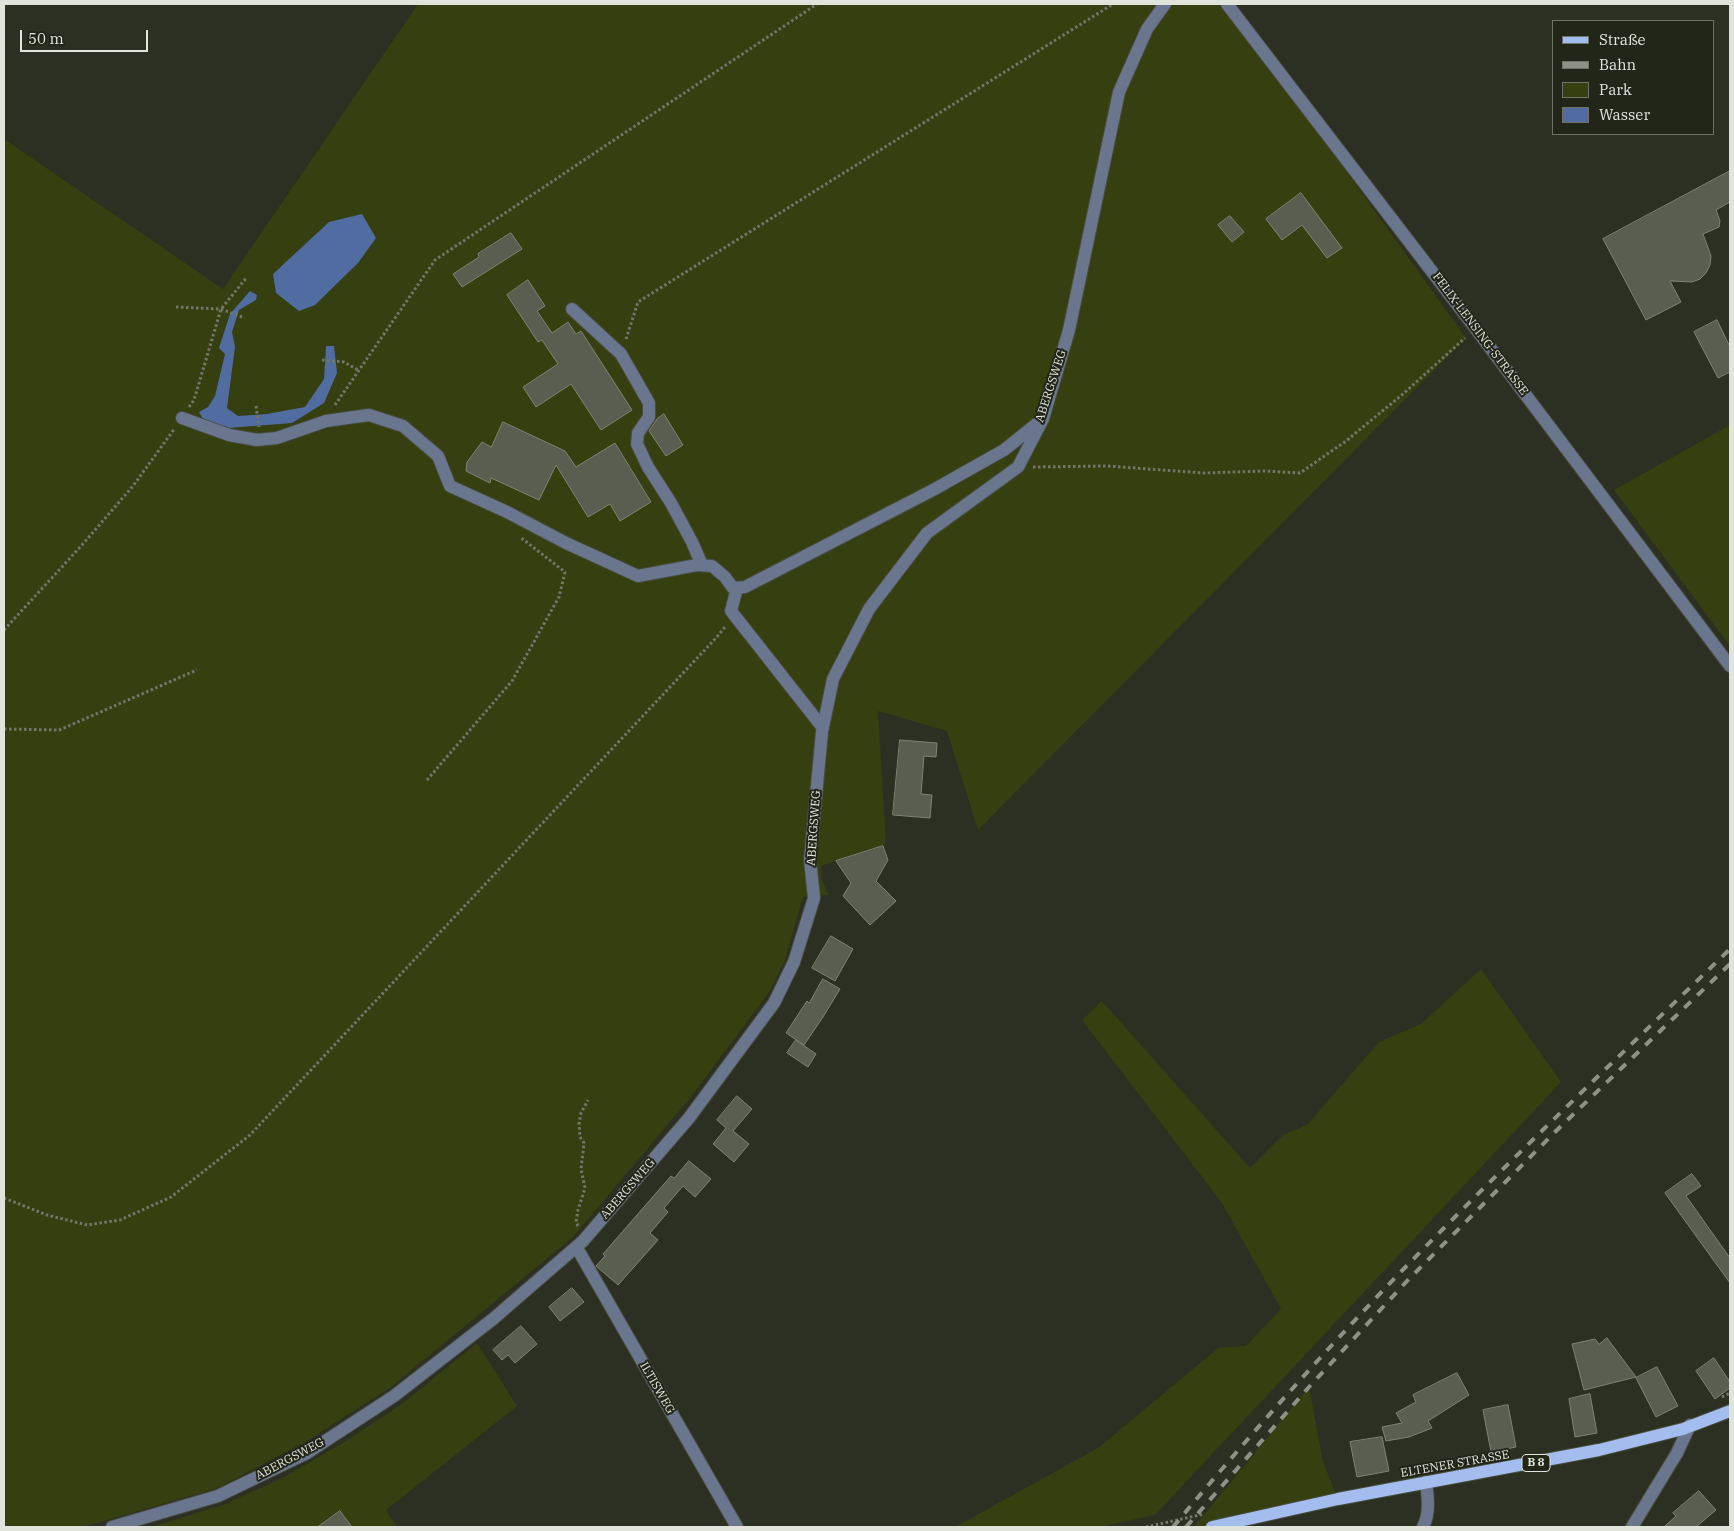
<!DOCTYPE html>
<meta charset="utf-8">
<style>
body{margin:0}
#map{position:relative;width:1734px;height:1531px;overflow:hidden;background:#2c3022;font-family:"IBM Plex Serif",serif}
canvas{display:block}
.frame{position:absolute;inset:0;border:5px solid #e1e4db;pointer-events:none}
.legend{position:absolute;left:1552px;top:20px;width:162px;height:115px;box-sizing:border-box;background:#222619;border:1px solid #6e7267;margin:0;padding:6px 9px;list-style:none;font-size:15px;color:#e1e4db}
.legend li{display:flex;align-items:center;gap:10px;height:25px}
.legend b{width:25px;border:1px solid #6e7267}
.scale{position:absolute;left:20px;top:30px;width:128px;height:22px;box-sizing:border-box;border:2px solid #e1e4db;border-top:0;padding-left:6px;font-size:15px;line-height:18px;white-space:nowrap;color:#e1e4db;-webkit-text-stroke:4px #222619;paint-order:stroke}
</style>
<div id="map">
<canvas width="1734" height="1531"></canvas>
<div class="frame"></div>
<ul class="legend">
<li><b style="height:6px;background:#a3bdee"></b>Straße</li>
<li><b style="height:6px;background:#8e9286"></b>Bahn</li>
<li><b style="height:14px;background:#353f0f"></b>Park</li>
<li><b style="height:14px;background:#516ca0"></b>Wasser</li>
</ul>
<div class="scale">50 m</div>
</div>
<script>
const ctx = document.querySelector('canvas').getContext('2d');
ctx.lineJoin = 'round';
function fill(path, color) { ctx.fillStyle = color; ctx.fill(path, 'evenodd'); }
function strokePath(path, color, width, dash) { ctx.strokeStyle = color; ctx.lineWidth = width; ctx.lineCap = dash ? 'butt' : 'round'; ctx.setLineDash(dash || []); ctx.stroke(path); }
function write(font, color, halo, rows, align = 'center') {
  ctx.font = font + ' "IBM Plex Serif",serif'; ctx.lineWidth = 4; ctx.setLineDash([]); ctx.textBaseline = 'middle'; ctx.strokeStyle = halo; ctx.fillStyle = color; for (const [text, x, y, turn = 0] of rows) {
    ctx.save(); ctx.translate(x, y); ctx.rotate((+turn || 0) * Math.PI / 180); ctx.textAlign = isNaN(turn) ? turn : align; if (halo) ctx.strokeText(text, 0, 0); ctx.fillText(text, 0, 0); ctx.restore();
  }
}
fill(new Path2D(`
 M418 4H1226L1466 338 978 830 947 731 878 711 886 844 821 866 822 880 829 895 803 897 785 960 768 994 690 1098 573 1237 391 1387 305 1442 217 1488 83 1527H4V139L223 289Z
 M1730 425V646L1614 490Z
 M1481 969 1561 1082 1155 1515 1100 1527H955L1098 1448 1218 1348 1246 1346 1281 1309 1222 1203 1082 1020 1102 1001 1250 1168 1283 1135 1307 1125 1379 1042 1421 1024Z
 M477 1343 517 1406 386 1510 397 1527H151L223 1505 286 1476 346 1441 403 1403Z
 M1309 1387 1323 1462 1338 1499 1213 1527H1194Z`), '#353f0f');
fill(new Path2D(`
 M362 214 376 238 358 263 315 305 299 311 276 293 273 274 329 222Z
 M250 291 257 295 256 300 239 310 232 332 235 347 227 408 238 416 267 414 305 407 324 379 326 346H334L337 373 324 403 292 423 228 428 203 419 199 412 208 407 215 396 225 354 219 348 230 314Z`), '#516ca0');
const building = new Path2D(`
 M1730 171V202L1716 210 1720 221 1719 227 1703 234 1711 256 1710 265 1706 273 1700 279 1692 282 1670 281 1681 302 1646 320 1603 239Z
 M1301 193 1342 248 1327 258 1302 225 1282 240 1266 219Z
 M1230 216 1244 232 1232 242 1218 225Z
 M511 233 522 249 462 287 453 274 479 257 478 254Z
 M528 280 545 306 537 311 552 333 568 322 576 334 581 331 632 410 601 430 571 384 536 407 523 387 558 364 542 340 538 342 507 295Z
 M1717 320 1730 347V372L1718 378 1694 332Z
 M664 414 683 445 666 456 649 431 657 419Z
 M503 422 565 451 576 467 615 443 651 502 620 521 610 504 588 517 556 465 539 500 491 478 490 483 466 471 467 462 482 442 491 447Z
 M900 740 937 743 936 757 924 756 921 794 932 795 930 818 893 815Z
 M883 846 888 860 876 881 896 901 870 925 843 896 851 883 836 861Z
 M831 936 853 949 835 981 812 968Z
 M823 979 840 989 823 1017 804 1045 786 1033 807 1001 809 1003Z
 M796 1040 816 1054 808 1067 787 1053Z
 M737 1096 752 1109 733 1131 749 1144 734 1162 713 1144 726 1128 717 1120Z
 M689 1161 711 1179 695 1197 683 1186 664 1208 668 1212 650 1233 658 1240 618 1285 596 1266 605 1256 603 1254 671 1176 674 1178Z
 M1692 1174 1701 1186 1686 1196 1730 1258V1283L1665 1193Z
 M572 1288 584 1302 560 1321 549 1307Z
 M521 1326 537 1344 515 1363 508 1355 502 1360 493 1350Z
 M1607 1338 1636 1377 1584 1390 1572 1344 1595 1339 1599 1344Z
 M1714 1358 1730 1382V1388L1715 1399 1696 1371Z
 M1657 1367 1678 1406 1656 1417 1636 1378Z
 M1457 1373 1469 1395 1428 1421 1432 1428 1409 1437 1386 1441 1382 1427 1402 1423 1396 1413 1416 1402 1413 1395Z
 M1590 1394 1597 1433 1575 1437 1569 1399Z
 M1508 1405 1516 1447 1491 1452 1483 1410Z
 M1382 1437 1389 1471 1357 1477 1350 1442Z
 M1699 1491 1716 1510 1696 1527H1664L1676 1516 1673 1513Z
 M340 1511 352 1527H318Z`);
fill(building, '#5a5e50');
strokePath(building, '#7e8373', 1);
const minor = new Path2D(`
 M1227 4 1473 325 1730 666
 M572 309 621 354 649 403V417L638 433 637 444 648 467 671 503 692 542 702 565
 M182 418 229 435 257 440 277 438 326 421 369 415 403 426 438 456 450 486 507 512 566 543 638 576 697 565 712 566 725 577 733 588 745 587 933 490 1004 450 1039 422
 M737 588 731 611 823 728
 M577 1248 737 1527
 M112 1527 218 1496 307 1453 394 1396 493 1319 583 1241 689 1118 774 1003 794 962 814 898 810 860 822 732 833 679 869 609 927 533 1018 467 1043 419 1069 330 1119 92 1147 29 1165 4
 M1423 1527C1430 1514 1428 1497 1426 1482
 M1632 1527 1677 1453 1690 1425`);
const major = new Path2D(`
 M1212 1527 1338 1499 1599 1450 1683 1429 1730 1411`);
strokePath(minor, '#494d40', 14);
strokePath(major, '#494d40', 14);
strokePath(new Path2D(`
 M176 307 221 309 242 317
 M626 339 638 302 1113 4
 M322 360 344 362 358 370
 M335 405 435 260 817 4
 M256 406 259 427
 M189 407 194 400 221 309 247 277
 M1033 467 1107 466 1204 473 1264 471 1300 473 1346 441 1403 394 1465 338
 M4 630 82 545 133 486 175 428
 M4 729 59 730 197 670
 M427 780 512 681 559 597 565 572 520 537
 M4 1198 47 1215 87 1225 120 1220 171 1197 250 1135 715 639 726 626
 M578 1226 576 1222 578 1210 585 1188 581 1169 584 1143 580 1137 579 1124 581 1113 588 1100
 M1722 1397 1730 1393
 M1146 1527 1204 1514`), '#73776b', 3, [2.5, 2.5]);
strokePath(minor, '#69768d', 12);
strokePath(major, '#a3bdee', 12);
strokePath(new Path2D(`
 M1173 1527C1259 1424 1349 1323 1444 1228 1538 1133 1634 1042 1730 949
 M1186 1527 1309 1387 1407 1281 1556 1131 1730 964`), '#8e9286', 4, [9, 9]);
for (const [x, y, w] of [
 [1536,1463,28]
]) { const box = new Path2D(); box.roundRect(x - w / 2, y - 8.5, w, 17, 4); ctx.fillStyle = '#222619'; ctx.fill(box); strokePath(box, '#e1e4db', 1); }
write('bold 11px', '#e1e4db', null, [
 ["B 8",1536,1463]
]);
write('12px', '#e1e4db', '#222619', [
 ["FELIX-LENSING-STRASSE",1480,334,53],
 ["ABERGSWEG",1051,386,-72],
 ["ABERGSWEG",814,828,-86],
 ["ABERGSWEG",628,1189,-49],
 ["ILTISWEG",657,1388,60],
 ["ABERGSWEG",290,1459,-28],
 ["ELTENER STRASSE",1455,1464,-10]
]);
</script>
